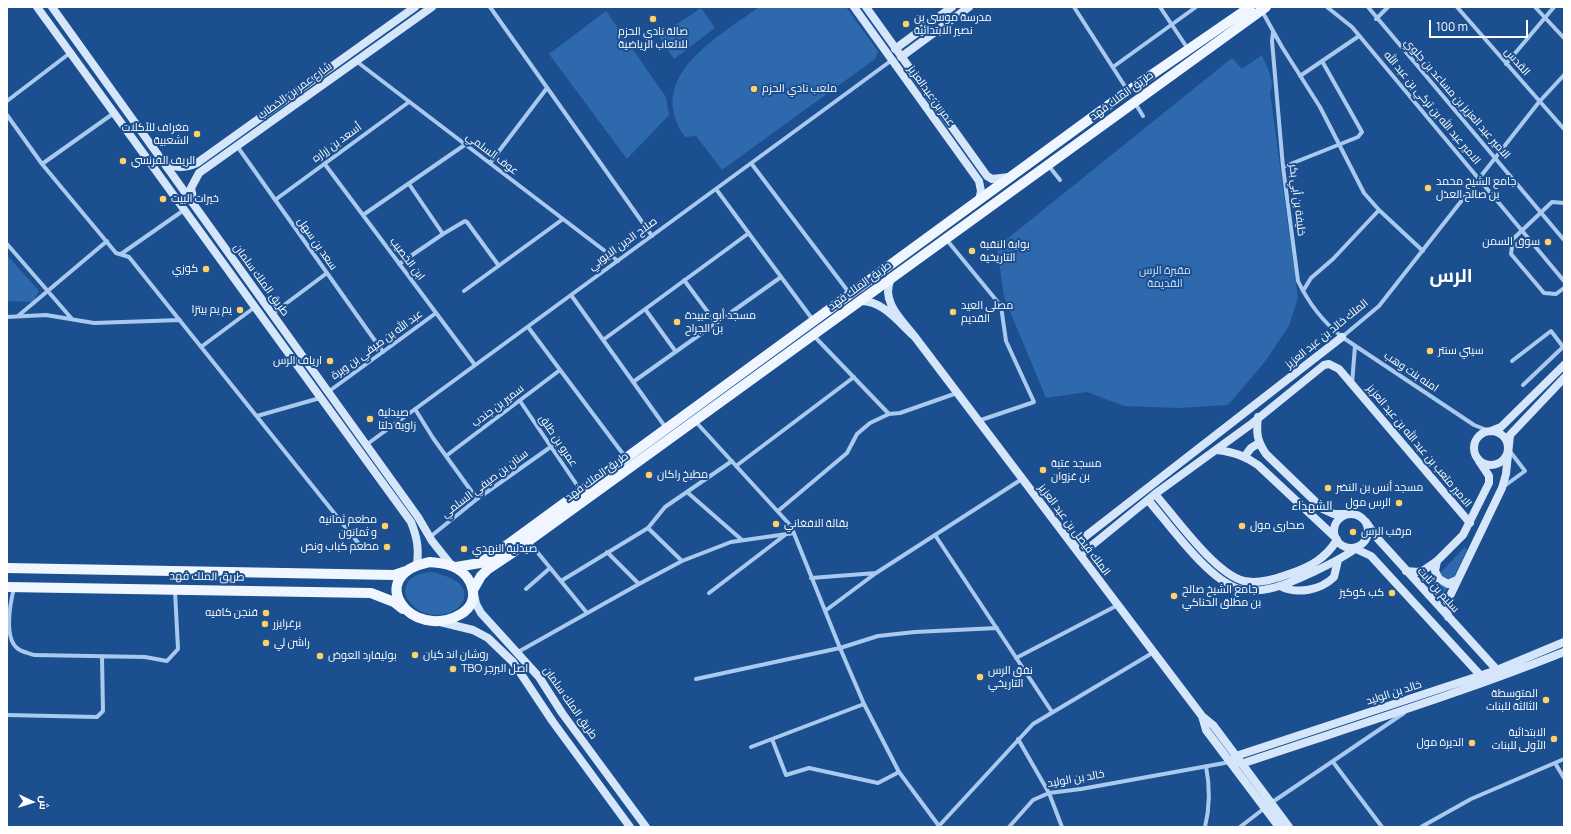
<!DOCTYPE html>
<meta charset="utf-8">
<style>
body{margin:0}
#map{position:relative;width:1571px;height:834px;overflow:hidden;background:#1b4f8f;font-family:Manrope,Cairo,sans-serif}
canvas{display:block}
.frame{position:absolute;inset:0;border:8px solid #fff;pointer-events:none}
.north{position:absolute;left:12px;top:782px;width:40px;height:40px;-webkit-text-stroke:3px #1b4f8f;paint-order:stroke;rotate:94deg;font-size:11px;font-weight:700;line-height:16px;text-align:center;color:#fff}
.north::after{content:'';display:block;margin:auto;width:14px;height:18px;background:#fff;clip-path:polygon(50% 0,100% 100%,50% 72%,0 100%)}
.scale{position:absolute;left:1429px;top:20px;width:99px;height:18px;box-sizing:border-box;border:2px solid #fff;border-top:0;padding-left:5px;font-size:12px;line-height:14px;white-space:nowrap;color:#fff;-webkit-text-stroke:3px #1b4f8f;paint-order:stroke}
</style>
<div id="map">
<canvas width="1571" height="834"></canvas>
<div class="frame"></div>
<div class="north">ش</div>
<div class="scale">100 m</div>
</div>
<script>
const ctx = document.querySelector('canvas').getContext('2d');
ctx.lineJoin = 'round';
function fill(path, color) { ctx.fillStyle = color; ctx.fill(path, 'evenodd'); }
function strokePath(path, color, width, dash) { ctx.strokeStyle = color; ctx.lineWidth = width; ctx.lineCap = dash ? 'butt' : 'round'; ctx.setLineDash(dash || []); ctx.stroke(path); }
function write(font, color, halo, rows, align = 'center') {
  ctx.font = font + ' Manrope,Cairo,sans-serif'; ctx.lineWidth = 4; ctx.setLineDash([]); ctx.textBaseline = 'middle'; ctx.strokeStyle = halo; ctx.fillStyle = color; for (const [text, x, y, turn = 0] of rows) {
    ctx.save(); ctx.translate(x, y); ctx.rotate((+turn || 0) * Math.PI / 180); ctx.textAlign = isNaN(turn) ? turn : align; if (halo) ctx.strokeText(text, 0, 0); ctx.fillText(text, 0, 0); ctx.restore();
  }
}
fill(new Path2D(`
 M759 7H846L878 51 875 59 722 170 696 136 685 137C643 77 718 37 759 7Z
 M701 8 715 28 674 59 659 36Z
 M606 11 666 97 669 115 627 159 549 54Z
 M1262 55C1266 66 1276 81 1270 92L1298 298 1289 326 1264 363 1228 405 1178 408 1124 406 1087 392 1046 398 1004 297 997 247 1232 58 1242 69Z
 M7 255 39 291 33 302 7 301Z
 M1465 547 1467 550 1452 581 1445 580 1440 573Z
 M431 572C445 575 471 582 463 601 460 607 455 610 449 613 412 625 382 577 431 572Z
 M1437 577 1436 580 1440 585 1448 587 1440 605 1426 589Z`), '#2e69ad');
strokePath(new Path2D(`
 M490 7 652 236
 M1074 7 1128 91
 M1160 7 1188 49
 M1327 7 1352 27 1564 281
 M1368 7 1564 240
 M1457 7 1564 129
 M1535 7 1564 38
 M1262 11 1282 47 1320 107 1364 193 1379 210 1423 251
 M1376 19 1388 7
 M1273 32 1272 41 1283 167 1298 281C1309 304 1322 321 1342 337L1474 425 1489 431
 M356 61 618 261
 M1506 64 1554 7
 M1113 67 1196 7
 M1300 76 1359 36
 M7 101 70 53
 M1135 103 1143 116
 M7 115 42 164 116 253 129 257 359 544
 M237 146 383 352
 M324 163 475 365
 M490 163 547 88
 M751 163 850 294
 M42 164 114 113
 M1048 165 1060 180
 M1283 167 1358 137 1362 132 1322 61
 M716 189 813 320
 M275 200 409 102
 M1564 203 1552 202 1513 239 1511 254 1544 293 1556 294 1564 288
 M363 215 466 144
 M443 234 465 221 467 222 499 266
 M946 239 1001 306 1006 341 1034 402 978 421
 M7 244 72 319
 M121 254 184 210
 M399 264 443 234 409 184
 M684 280 716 323
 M464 291 563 219
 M1303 291 1311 278 1333 259 1379 210
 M571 295 666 428
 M645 309 676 352
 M272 314 327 273
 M18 316 107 241
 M7 317 46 315 94 323 180 320
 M528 327 626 458
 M813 335 889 414
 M1342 337 1379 306 1539 102 1564 75
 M603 340 749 233
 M201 347 255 307
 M1512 361 1551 331 1564 348
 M633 382 781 277
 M1352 384 1355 346
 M1523 385 1563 347
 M328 392 436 313
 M520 401 581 491
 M415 409 433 438 477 499
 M257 416 320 398
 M695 421 791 526 840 648 864 704 899 772 939 826
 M366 445 892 60
 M446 456 560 370
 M736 466 854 377
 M1503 487 1525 471 1509 450
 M687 492 742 540
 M778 511 847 453 857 434 870 423 889 414 900 413 957 393
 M648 528 682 561
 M935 535 1052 712
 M430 537 477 499 552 446
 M529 542 587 613
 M607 552 639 584
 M811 578 876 573 1022 479
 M561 581 648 528 665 507 732 461
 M14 588C10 604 4 637 17 648 21 652 29 653 34 655L145 657 167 661 178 649 175 591
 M526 589 550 568
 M709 593 785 535
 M825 611 876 573
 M518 652 639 584 682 561 731 542 794 533
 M1016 658 1118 605
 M696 679 840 648 878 636 915 632 997 628
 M7 715 97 717 103 711 102 657
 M772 739 786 775 809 768 878 783 899 772
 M1018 739 1049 793 1062 827
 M751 747 864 704
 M1333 762 1382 827
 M1555 763 1564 778
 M1271 803 1404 713
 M938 827 1033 724 1154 652
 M1009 827 1033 800 1049 793 1081 789 1230 762
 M1205 827C1210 807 1210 787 1206 766
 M1240 827 1266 807
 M1421 827 1471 799 1564 759`), '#a9c9ee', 4);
strokePath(new Path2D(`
 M37 7 411 522C417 537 419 548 417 564
 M52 7 418 517 432 541 452 566
 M854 7 979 181 981 191 979 200
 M866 7 987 176 992 179 1009 177
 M895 49 952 7
 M901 57 969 7
 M164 162C175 169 185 168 197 163L415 7
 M194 202 191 188 199 173 432 7
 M860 301C883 300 899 323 915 337 902 320 880 301 891 279
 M915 337 1202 716 1213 725 1289 827
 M1258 417C1256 433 1257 441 1266 454L1323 509 1334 514H1351
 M1491 431 1501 427 1564 365
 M1474 448a17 17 0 1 1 34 0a17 17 0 1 1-34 0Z
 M1217 450C1234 452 1245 456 1258 465L1336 538
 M1245 456 1251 448 1259 443
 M1155 494C1175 517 1215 574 1244 581 1259 584 1275 579 1289 574 1310 567 1325 559 1337 540
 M1148 500C1169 524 1208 580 1239 589 1261 595 1288 584 1309 574 1326 566 1344 558 1359 546
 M1334 531a17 17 0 1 1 34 0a17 17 0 1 1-34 0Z
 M1366 522 1378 539 1497 670
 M1073 546 1342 337
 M1354 548 1371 556 1481 676
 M1080 555 1155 494 1250 425 1324 365 1329 364 1339 369 1470 523
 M1437 561 1435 571 1439 579 1448 584 1457 580
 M1406 571 1418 572 1424 570 1437 561 1463 535 1489 483V476L1479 461
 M1280 586C1297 595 1321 590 1334 577L1338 560
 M474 594 476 604 481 613 539 677 562 713 646 827
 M1448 617 1447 606 1449 598 1502 488 1506 474 1510 435 1564 378
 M440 622 473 630 488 638 513 662 553 722 630 827
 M1202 716 1206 730 1279 827
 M1230 762 1239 755 1497 670 1564 642
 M1237 762 1244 763C1351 727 1459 694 1564 652`), '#d6e6fa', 8);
strokePath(new Path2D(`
 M430 562C439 563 448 563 456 568 474 578 481 602 461 614 411 643 362 575 430 562Z
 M456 567 480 563 507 545 1128 91 1250 7
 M7 568 394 575 406 571
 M7 587 371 593 394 602 403 609
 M473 590 481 576 488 569 512 553 1266 7`), '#f0f6ff', 10);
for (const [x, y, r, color] of [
 [653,19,4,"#ffd166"],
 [906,24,4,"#ffd166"],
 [754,89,4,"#ffd166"],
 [197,134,4,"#ffd166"],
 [123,161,4,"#ffd166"],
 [1428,188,4,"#ffd166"],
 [163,199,4,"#ffd166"],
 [1548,242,4,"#ffd166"],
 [972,251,4,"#ffd166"],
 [206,269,4,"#ffd166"],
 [240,310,4,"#ffd166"],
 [953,312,4,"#ffd166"],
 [677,322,4,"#ffd166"],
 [1430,351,4,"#ffd166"],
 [330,361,4,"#ffd166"],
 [370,419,4,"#ffd166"],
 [1043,470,4,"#ffd166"],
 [649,475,4,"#ffd166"],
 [1328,488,4,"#ffd166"],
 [1399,503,4,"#ffd166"],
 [776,524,4,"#ffd166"],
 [385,526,4,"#ffd166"],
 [1242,526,4,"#ffd166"],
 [1353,532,4,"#ffd166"],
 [387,547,4,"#ffd166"],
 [464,549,4,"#ffd166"],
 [1392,593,4,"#ffd166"],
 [1174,596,4,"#ffd166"],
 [266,613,4,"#ffd166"],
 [265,624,4,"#ffd166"],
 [266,643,4,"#ffd166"],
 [415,655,4,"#ffd166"],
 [320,656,4,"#ffd166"],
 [453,669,4,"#ffd166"],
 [980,677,4,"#ffd166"],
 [1546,700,4,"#ffd166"],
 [1554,739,4,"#ffd166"],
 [1472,743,4,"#ffd166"]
]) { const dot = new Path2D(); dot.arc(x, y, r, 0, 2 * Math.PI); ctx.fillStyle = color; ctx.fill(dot); strokePath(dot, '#1b4f8f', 1.5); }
write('11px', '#fff', '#1b4f8f', [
 ["مدرسة موسى بن",914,18],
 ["نصير الابتدائية",914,31],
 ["صالة نادي الحزم",653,32,"center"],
 ["للالعاب الرياضية",653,45,"center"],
 ["ملعب نادي الحزم",762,89],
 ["مغراف للأكلات",189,128,"right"],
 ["الشعبية",189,141,"right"],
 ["الريف الفرنسي",131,161],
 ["جامع الشيخ محمد",1436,182],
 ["بن صالح العذل",1436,195],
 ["خيرات البيت",171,199],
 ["سوق السمن",1540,242,"right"],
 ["بوابة النقبة",980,245],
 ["التاريخية",980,258],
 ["كوزي",198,269,"right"],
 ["مصلى العيد",961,306],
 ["القديم",961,319],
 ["يم يم بيتزا",232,310,"right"],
 ["مسجد أبو عبيدة",685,316],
 ["بن الجراح",685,329],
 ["سيتي سنتر",1438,351],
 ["ارياف الرس",322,361,"right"],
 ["صيدلية",378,413],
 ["زاوية دلتا",378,426],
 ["مسجد عتبة",1051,464],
 ["بن غزوان",1051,477],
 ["مطبخ راكان",657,475],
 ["مسجد أنس بن النضر",1336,488],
 ["الرس مول",1391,503,"right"],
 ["مطعم ثمانية",377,520,"right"],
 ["و ثمانون",377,533,"right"],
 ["بقالة الافغاني",784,524],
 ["صحارى مول",1250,526],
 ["مرقب الرس",1361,532],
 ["مطعم كباب ونص",379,547,"right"],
 ["صيدلية النهدي",472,549],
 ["جامع الشيخ صالح",1182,590],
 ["بن مطلق الحناكي",1182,603],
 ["كب كوكيز",1384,593,"right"],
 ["فنجن كافيه",258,613,"right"],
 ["برغرايزر",273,624],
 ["راشن لي",274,643],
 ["روشان اند كيان",423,655],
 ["بوليفارد العوض",328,656],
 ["TBO اصل البرجر",461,669],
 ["نفق الرس",988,671],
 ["التاريخي",988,684],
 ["المتوسطة",1538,694,"right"],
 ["الثالثة للبنات",1538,707,"right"],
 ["الابتدائية",1546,733,"right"],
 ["الأولى للبنات",1546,746,"right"],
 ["الديرة مول",1464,743,"right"]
], 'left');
write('11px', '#fff', '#1b4f8f', [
 ["القدس",1517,62,49],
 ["شارع عمر بن الخطاب",295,91,-36],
 ["عمر بن عبدالعزيز",931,96,54],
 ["طريق الملك فهد",1122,96,-36],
 ["الامير عبد العزيز بن مساعد بن جلوي",1457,99,49],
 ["الامير عبد الله بن تركي بن عبد الله",1432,108,50],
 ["أسعد بن زراره",337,143,-36],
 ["عوف السلمي",492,154,37],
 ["خليفة بن أبي بكر",1297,200,83],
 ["سعد بن سهل",317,244,55],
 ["صلاح الدين الايوبي",623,244,-36],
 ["ابن الخصيب",407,259,53],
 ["طريق الملك سلمان",261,280,54],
 ["طريق الملك فهد",860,286,-36],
 ["الملك خالد بن عبد العزيز",1327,334,-39],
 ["عبد الله بن صيفي بن وبرة",377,345,-36],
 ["امنه بنت وهب",1411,372,34],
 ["سمير بن جندب",498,406,-37],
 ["عمرو بن طلق",558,441,56],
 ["الامير متعب بن عبد الله بن عبد العزيز",1419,446,50],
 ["طريق الملك فهد",597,477,-36],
 ["سنان بن صيفي السلمي",485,484,-37],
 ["الملك فيصل بن عبد العزيز",1074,530,53],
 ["طريق الملك فهد",207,577,1],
 ["سليم بن ثابت",1438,590,48],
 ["خالد بن الوليد",1394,693,-18],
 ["طريق الملك سلمان",570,703,55],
 ["خالد بن الوليد",1076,779,-10]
]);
write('11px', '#cfe3fa', '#1b4f8f', [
 ["مقبرة الرس",1165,271],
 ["القديمة",1165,284]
]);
write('12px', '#fff', '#1b4f8f', [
 ["الشهداء",1312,507]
]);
write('bold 19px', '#fff', '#1b4f8f', [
 ["الرس",1451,277]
]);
</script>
